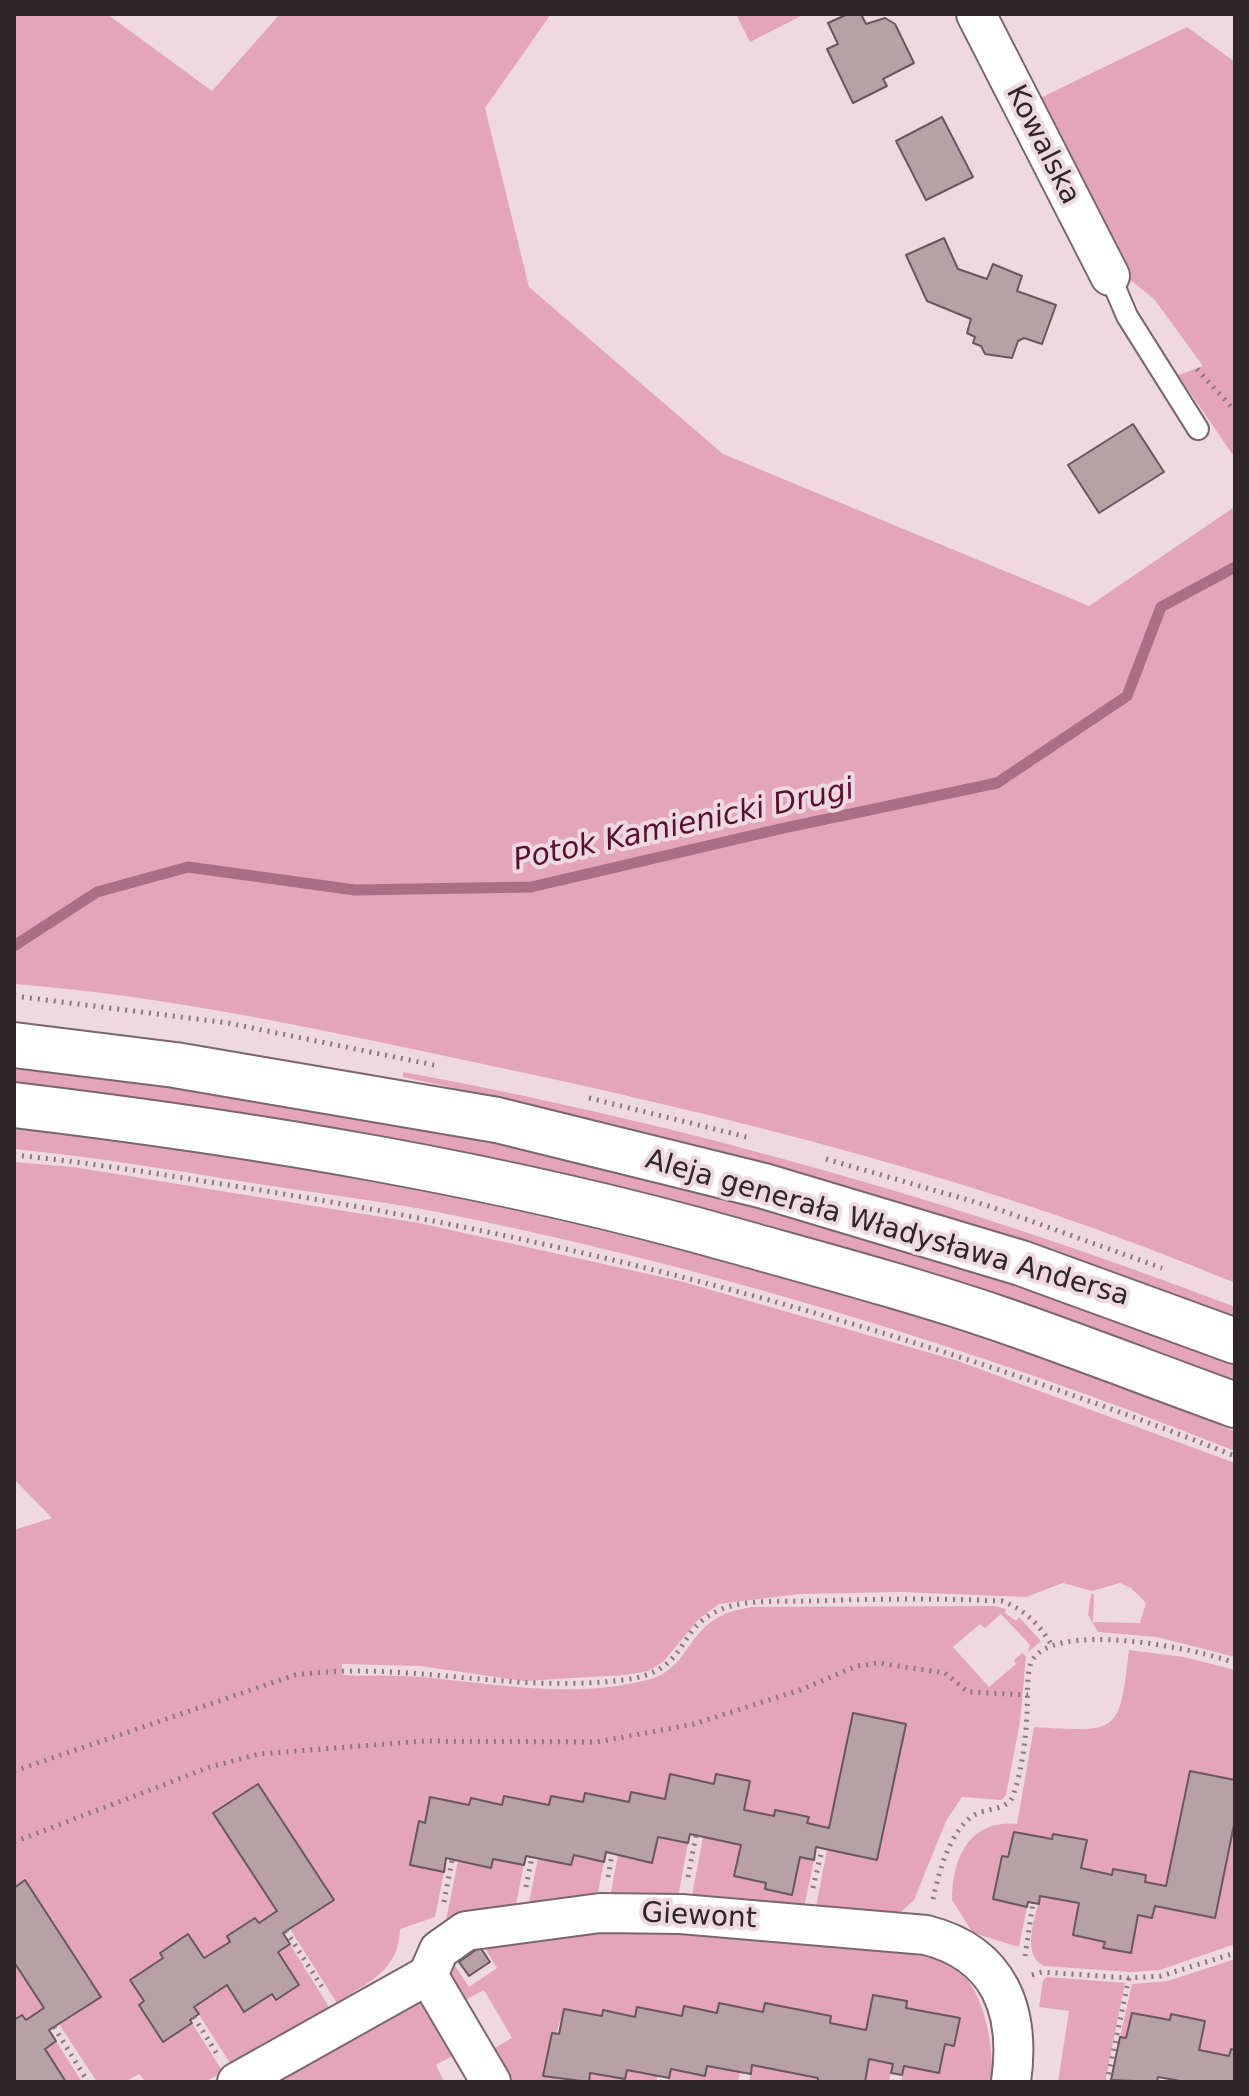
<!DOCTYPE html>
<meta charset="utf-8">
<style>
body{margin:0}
#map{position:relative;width:1249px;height:2096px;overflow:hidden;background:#efd9e0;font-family:"DejaVu Sans",sans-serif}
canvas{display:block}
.frame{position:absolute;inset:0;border:16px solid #2e2628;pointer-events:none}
</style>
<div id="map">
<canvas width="1249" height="2096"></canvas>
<div class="frame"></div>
</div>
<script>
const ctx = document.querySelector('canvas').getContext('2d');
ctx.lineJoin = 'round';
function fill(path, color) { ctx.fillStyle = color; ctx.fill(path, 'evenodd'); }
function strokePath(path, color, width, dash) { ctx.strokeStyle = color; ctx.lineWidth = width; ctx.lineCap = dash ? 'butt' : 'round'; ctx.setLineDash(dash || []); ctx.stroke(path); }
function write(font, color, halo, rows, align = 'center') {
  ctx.font = font + ' "DejaVu Sans",sans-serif'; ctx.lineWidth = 8; ctx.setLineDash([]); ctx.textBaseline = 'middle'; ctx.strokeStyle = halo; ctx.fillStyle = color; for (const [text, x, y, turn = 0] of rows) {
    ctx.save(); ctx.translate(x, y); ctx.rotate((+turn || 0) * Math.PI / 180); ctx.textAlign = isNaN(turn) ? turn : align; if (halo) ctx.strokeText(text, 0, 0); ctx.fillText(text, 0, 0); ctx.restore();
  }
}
fill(new Path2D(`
 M14 14H107L212 91 280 14H551L485 108 529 287 723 454 1089 606 1233 508 1235 502V1283C990 1180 729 1116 469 1061 318 1029 168 996 14 984Z
 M736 14H805L750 42Z
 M1187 27 1235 62V458L1178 375 1203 366 1154 299 1124 275 1032 102Z
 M14 1067C178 1088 340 1111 502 1144 751 1196 998 1274 1235 1365V1381C845 1224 431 1131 14 1083Z
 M403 1072C686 1124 967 1204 1235 1307V1317C965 1212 686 1138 403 1077Z
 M14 1128C433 1176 843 1274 1235 1431V1451C978 1348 694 1262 422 1209 366 1199 309 1192 252 1183 173 1170 94 1157 14 1149Z
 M14 1162 73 1167 419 1223 680 1281 958 1361 1235 1463V1657L1157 1637 1098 1632 1088 1615 1091 1594H1094L1093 1622 1140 1623 1146 1603 1131 1588 1120 1583 1092 1591 1063 1583 1026 1597 901 1592 799 1594 719 1604 699 1619 663 1662 648 1671 625 1675 523 1681 420 1666 342 1664V1675C368 1676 395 1675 421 1677 495 1684 574 1699 647 1680 698 1667 681 1616 753 1607L994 1606 1006 1609 1005 1613 1016 1621 1019 1617 1041 1641 1028 1652 1030 1645 1001 1614 985 1628 980 1624 953 1647 989 1687 1016 1664 1014 1660 1022 1653 1026 1656 1020 1722 1006 1795 1002 1800 962 1797 946 1821 914 1900 900 1913 885 1920 814 1917 827 1850 877 1860 906 1725 853 1713 829 1828 807 1823 808 1817 776 1810 774 1816 744 1810 749 1781 717 1774 714 1784 670 1775 665 1799 629 1802 585 1793 583 1802 551 1796 549 1805 505 1796 502 1805 471 1799 469 1805 431 1797 425 1823 419 1822 410 1864 444 1872 435 1917 400 1929C399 1971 369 1981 337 2003L290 1929 334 1899 258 1784 213 1813 277 1911 259 1923 254 1918 227 1936 230 1942 204 1958 188 1935 160 1952 163 1958 130 1980 144 2001 139 2006 163 2042 192 2023 223 2072 205 2082H146L139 2074 125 2082H97L59 2024 101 1996 26 1881 14 1888V1530L52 1518 14 1479Z
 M1129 1650 1184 1657 1235 1670V1780L1190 1771 1166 1886 1145 1882 1146 1875 1113 1869 1112 1875 1081 1868 1086 1840 1054 1834 1052 1839 1014 1832 993 1899 1027 1907 1019 1947 973 1933 952 1900C952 1858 970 1819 1017 1824L1034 1727C1119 1732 1119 1735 1129 1650Z
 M1235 1820V1944L1160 1970 1131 1972 1044 1966C1020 1954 1036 1917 1040 1896L1079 1903 1073 1935 1105 1942 1104 1948 1130 1953 1138 1915 1152 1918 1155 1906Z
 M658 1837 688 1843 677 1903 609 1902 618 1855 652 1862Z
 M703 1837 741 1845 735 1876 766 1883V1890L791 1895 800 1857 814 1860 802 1917 690 1906Z
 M574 1855 604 1862 596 1902 527 1912 538 1858 571 1865Z
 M493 1859 524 1865 514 1913 449 1922 446 1920 458 1861 490 1868Z
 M666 1928 935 1952C982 1972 994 2037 992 2082H901L904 2066 939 2073 945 2044 955 2046 960 2019 906 2008 907 2001 873 1995 866 2030 830 2023V2016L766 2003 763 2012 719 2004 717 2013 684 2007 682 2016 638 2007 635 2017 604 2010 602 2016 564 2009 543 2076 572 2082H507L488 2052 512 2038 484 1990 460 2003 449 1978 452 1961 469 1987 497 1968 483 1945 615 1929Z
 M290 1944 329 2007 232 2066 194 2007 227 1985 245 2012 272 1994 276 1999 298 1985 278 1952Z
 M1235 1959V2050H1231L1229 2056 1199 2050 1205 2021 1172 2014 1170 2020 1126 2038 1120 2037 1132 1984 1168 1981Z
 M14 1962 44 2008 26 2020H14Z
 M1047 1977 1125 1983 1105 2082H1058L1069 2011 1039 2007 1043 1980Z
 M421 1998 458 2053 436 2065 444 2082H260Z
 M56 2041 82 2082H66L45 2049Z
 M869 2059 893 2064 889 2082H865Z
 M752 2065 818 2078V2082H749Z
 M707 2066 740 2072 738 2082H668L671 2069 705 2076Z
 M627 2070 658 2076 656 2082H588L590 2073 624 2079Z`), '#e4a5bb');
strokePath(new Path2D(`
 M14 946 97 892 188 867 355 890 531 887 784 828 997 783 1127 696 1161 607 1235 567`), '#aa6f84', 11);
const building = new Path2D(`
 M848 14H861L866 24 885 18 895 24 914 63 883 79 887 86 853 103 827 49 838 44 828 23Z
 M942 117 973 177 926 200 896 141Z
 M944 238 958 269 987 279 993 264 1022 276 1017 291 1056 305 1042 344 1024 338 1018 341 1012 358 985 354 981 346 973 343 975 337 967 333 971 319 927 301 906 255Z
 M1133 424 1164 472 1099 513 1068 465Z
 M853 1713 906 1724 877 1860 816 1847 814 1860 800 1857 792 1895 765 1889 766 1883 734 1876 741 1845 690 1834 688 1843 658 1837 652 1863 606 1852 604 1862 574 1855 571 1865 526 1856 524 1865 493 1859 491 1868 446 1858 444 1872 410 1865 419 1821 425 1823 430 1797 469 1805 471 1798 502 1805 504 1796 549 1805 551 1796 583 1802 585 1793 629 1802 631 1792 665 1799 670 1774 714 1784 716 1774 750 1781 744 1810 774 1816 775 1810 809 1817 807 1823 829 1828Z
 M1190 1771 1235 1780V1820L1215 1918 1155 1906 1152 1918 1138 1915 1131 1953 1103 1948 1105 1942 1073 1935 1079 1903 1040 1896 1039 1904 1028 1902 1027 1907 993 1899 1002 1856 1008 1857 1014 1832 1052 1839 1053 1834 1087 1840 1081 1868 1112 1875 1113 1869 1146 1875 1145 1882 1166 1886Z
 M258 1784 334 1900 283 1933 290 1944 278 1952 299 1985 276 2000 272 1994 244 2012 227 1985 194 2007 199 2014 190 2020 192 2023 163 2042 139 2005 144 2001 130 1980 163 1958 160 1953 188 1934 204 1958 230 1942 227 1936 255 1918 259 1923 277 1911 213 1813Z
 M25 1880 101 1997 49 2030 56 2041 45 2049 66 2082H14V2020L22 2015 26 2020 44 2008 14 1962V1888Z
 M480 1947 490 1962 469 1976 459 1962Z
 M873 1995 907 2001 906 2008 960 2018 954 2046 945 2044 939 2073 904 2066 902 2075 891 2073 893 2064 869 2059 865 2082H818V2078L752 2065 751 2074 707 2066 705 2076 671 2069 669 2078 627 2070 625 2079 590 2073 589 2082 543 2076 552 2033 559 2034 564 2009 602 2016 603 2010 635 2017 637 2007 682 2016 684 2006 717 2013 719 2003 763 2012 765 2003 831 2016 830 2023 866 2030Z
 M1132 2013 1170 2020 1171 2014 1205 2021 1199 2050 1229 2056 1231 2049 1235 2050V2082H1186L1158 2077 1157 2082 1111 2080 1120 2037 1126 2038Z`);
fill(building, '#b6a1a7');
strokePath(building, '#6a575d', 2);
const service = new Path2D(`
 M1110 276 1127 316 1198 429`);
const minor = new Path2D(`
 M976 14 1110 276
 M428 1975 439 1950 466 1931 600 1913 681 1914 926 1935C1001 1954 1021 2012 1011 2082
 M428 1975 491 2082
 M237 2082 428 1975`);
const secondary = new Path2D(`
 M14 1045 175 1065 497 1120 764 1186 1021 1263 1235 1341
 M14 1105C256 1134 500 1174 736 1241 825 1266 915 1290 1003 1320 1081 1347 1158 1377 1235 1405`);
strokePath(service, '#7a676d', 24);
strokePath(minor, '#7a676d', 42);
strokePath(secondary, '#7a676d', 48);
strokePath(new Path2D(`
 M1197 369 1235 411
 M14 996 228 1023 439 1066
 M589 1098 747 1137
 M14 1155C96 1163 177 1177 259 1190 593 1243 920 1331 1235 1456
 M826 1159 989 1206 1162 1268
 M14 1771 295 1675C408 1660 509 1694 623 1680 692 1672 673 1628 722 1609 748 1599 779 1602 807 1601 872 1599 937 1598 1002 1601 1024 1609 1039 1624 1051 1644
 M14 1842 210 1767 259 1754 424 1741 597 1742 694 1724 800 1690 857 1666 878 1663 945 1673 968 1692 1028 1695
 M608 1877 612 1854
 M688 1877 696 1835
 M526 1887 532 1857
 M813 1888 822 1849
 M933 1899C939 1872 948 1836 971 1817 984 1807 1006 1812 1013 1796 1022 1770 1026 1739 1027 1711 1028 1696 1026 1677 1031 1663 1050 1618 1199 1649 1235 1663
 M444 1902 452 1860
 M286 1931 324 1990
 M1025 1956 1033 1903
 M1032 1975 1042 1972 1129 1978 1161 1976 1235 1953
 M194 2017 217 2054
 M54 2027 88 2082
 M583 2082V2080
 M662 2082 663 2077
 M744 2082 745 2073
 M895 2082 897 2074
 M1107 2082 1129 1978`), '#87797d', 5, [2, 6]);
strokePath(service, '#fff', 20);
strokePath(minor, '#fff', 38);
strokePath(secondary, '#fff', 44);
write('28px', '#2e2628', '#efd9e0', [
 ["Kowalska",1042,145,63],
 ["Aleja generała Władysława Andersa",887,1229,16],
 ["Giewont",699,1917,3]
]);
write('italic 30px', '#5a1033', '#efd9e0', [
 ["Potok Kamienicki Drugi",684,826,-12]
]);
</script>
